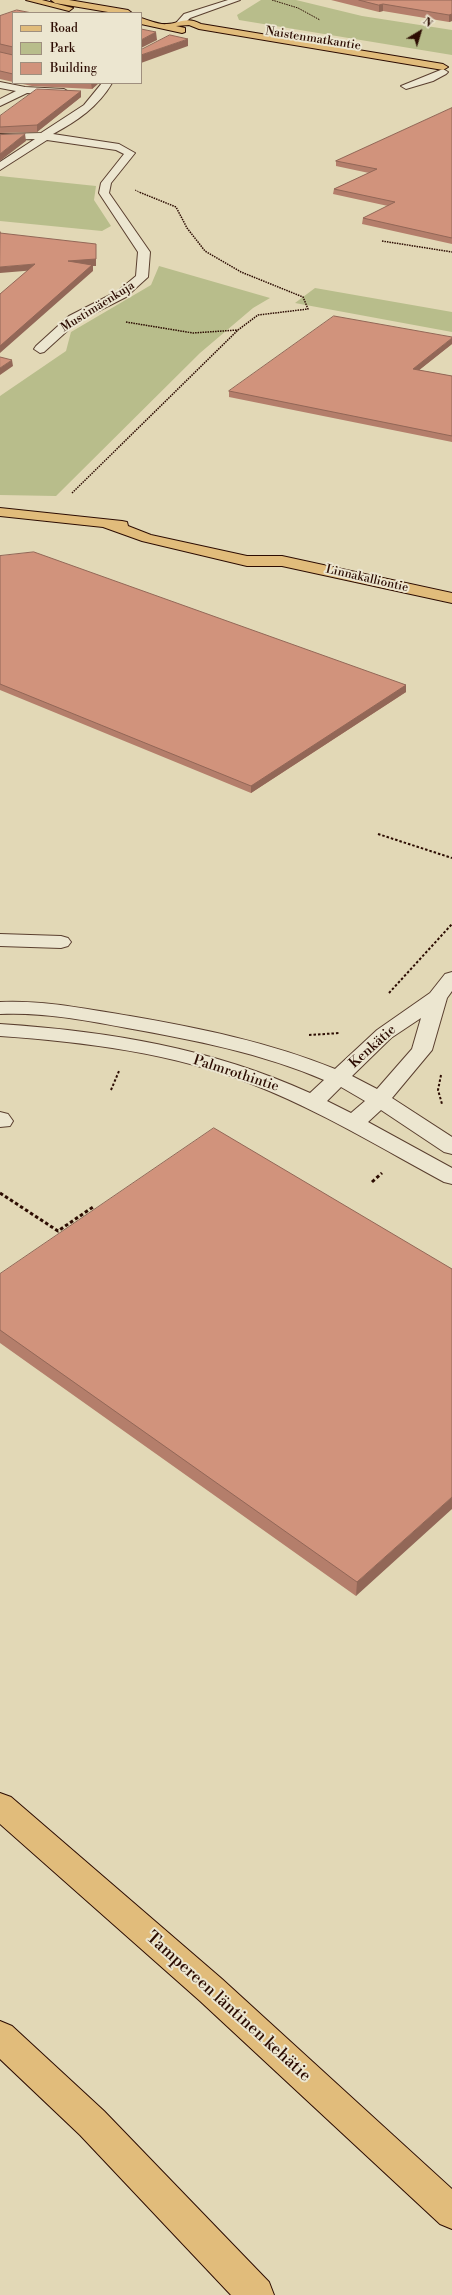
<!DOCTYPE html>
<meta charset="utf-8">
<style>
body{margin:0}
#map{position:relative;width:452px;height:2295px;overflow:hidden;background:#e2d8b6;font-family:"Libre Bodoni",serif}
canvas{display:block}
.legend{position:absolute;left:12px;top:12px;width:130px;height:72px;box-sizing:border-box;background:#ece6d0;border:1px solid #9f8f7e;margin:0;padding:5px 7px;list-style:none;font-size:12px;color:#2c0c02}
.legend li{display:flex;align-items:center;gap:8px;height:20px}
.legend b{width:20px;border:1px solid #9f8f7e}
.north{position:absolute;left:400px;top:12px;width:40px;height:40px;-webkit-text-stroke:3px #ece6d0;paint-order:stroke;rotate:38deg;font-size:11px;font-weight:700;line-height:16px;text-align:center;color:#2c0c02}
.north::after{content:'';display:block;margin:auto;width:14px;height:18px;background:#2c0c02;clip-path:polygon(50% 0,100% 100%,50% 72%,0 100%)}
</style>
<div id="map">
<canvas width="452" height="2295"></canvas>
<ul class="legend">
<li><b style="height:5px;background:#e1bc7b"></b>Road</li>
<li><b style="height:11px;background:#b8bd8b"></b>Park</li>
<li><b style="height:11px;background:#d1937c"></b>Building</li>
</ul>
<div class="north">N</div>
</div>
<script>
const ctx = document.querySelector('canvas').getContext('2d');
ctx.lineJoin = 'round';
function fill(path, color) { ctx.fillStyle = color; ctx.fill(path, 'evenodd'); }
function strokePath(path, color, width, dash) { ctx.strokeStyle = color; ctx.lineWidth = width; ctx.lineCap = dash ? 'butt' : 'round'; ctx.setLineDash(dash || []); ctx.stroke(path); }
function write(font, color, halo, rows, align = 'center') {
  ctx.font = font + ' "Libre Bodoni",serif'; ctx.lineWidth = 4; ctx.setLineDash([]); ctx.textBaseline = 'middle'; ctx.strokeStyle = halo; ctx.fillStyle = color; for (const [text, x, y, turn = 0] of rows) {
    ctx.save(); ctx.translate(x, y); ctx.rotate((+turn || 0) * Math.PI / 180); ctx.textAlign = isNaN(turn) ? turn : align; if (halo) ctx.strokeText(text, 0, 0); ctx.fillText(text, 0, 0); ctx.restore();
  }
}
fill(new Path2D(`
 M261 0H296L362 16 452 30V55L239 20 237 15Z
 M0 176 96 186 94 200 111 226 102 231 0 221Z
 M159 266 270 298 253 308 200 353 56 496 0 495V396L66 351 71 332 151 285Z
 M315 288 452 312V332L295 303Z`), '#b8bd8b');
const minor = new Path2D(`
 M228 0H240L190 18 183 25 176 23 184 14Z
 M443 69 448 72 446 74 433 81 406 89 401 86Z
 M0 82 25 87 64 89 69 92 64 95 27 93 0 106V99L16 91 0 88Z
 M102 83H112C98 107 77 121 53 134L119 144 135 153 111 183 109 193 150 252 148 277 126 297 77 322 44 352 40 353 34 349 36 346 69 316 118 291 136 276 138 252 99 193 101 183 124 154 116 150 47 140 0 170V162L35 139 0 140V134L41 133 84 105Z
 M0 934 61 936 68 938 71 942 68 946 61 948 0 946Z
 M452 972V991L447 998 432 1050 392 1098 452 1137V1154L444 1152 381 1110 368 1122 452 1168V1184L444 1182C381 1148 319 1110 252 1084 172 1053 86 1042 0 1036V1024C106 1031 212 1048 310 1093L324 1080C261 1053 194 1040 127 1028 85 1020 43 1012 0 1014V1002C44 1000 87 1009 130 1016 199 1028 269 1042 335 1069L377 1030 430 993 445 974ZM421 1018 412 1049 377 1089 352 1076 391 1038ZM341 1087 365 1101 351 1113 327 1101Z
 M0 1112 8 1114 13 1121 10 1126 0 1127Z`);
const major = new Path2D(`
 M26 0H42L73 8 69 11Z
 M51 0H69L128 10 132 13H114L55 3Z
 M141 18C148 20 159 25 167 24 181 23 186 16 201 24L443 64 448 67 443 70 199 29 189 25 176 26 185 28V32L182 33 141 24Z
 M0 508 122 521 127 522 128 526 151 535 247 556H282L452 593V603L282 566H247L142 541 103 527 0 516Z`);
const highway = new Path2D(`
 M0 1793 11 1797 222 1979 452 2189V2229L440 2224 200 2001 0 1824Z
 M0 2021 12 2026 104 2111 269 2282 274 2295H231L80 2135 0 2059Z`);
strokePath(minor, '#5a3f2f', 2);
strokePath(major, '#2c0c02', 2);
strokePath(highway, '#2c0c02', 2);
strokePath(new Path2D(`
 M272 0 298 8 320 20
 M135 190 141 193`), '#2c0c02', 1, [1.5, 1]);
strokePath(new Path2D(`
 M382 241 452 252
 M126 322 193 333 238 330
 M72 493 238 330 258 315 308 309 303 297 241 272 205 251 187 228 176 207 139 192`), '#2c0c02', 1.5, [1.5, 1]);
strokePath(new Path2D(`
 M378 834 452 858
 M389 993 452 924
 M309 1035 340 1033
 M441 1075 438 1090 442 1104
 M111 1090 119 1071`), '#2c0c02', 2, [2.5, 2]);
strokePath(new Path2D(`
 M372 1182 382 1173
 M0 1193 58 1231 93 1207`), '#2c0c02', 3, [3.5, 2.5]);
fill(minor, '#ece6d0');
fill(major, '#e1bc7b');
fill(highway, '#e1bc7b');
fill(new Path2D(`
 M331 0H452V21L449 22 383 11 379 12Z
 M13 13V55L0 52V16Z
 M0 52 13 55V82L0 79Z
 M18 83H99L92 89 32 86Z
 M81 91V97L37 132 0 133V116Z
 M452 108V244L362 224 363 218 388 206 333 194 334 189 369 173 336 166V161Z
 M452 344 419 370 452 376V442L229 397V391Z
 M0 556 406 685V692L251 793 0 690Z
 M452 1269 356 1596 0 1343V1274Z`), '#b47e6b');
fill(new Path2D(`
 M383 4V11L379 12V5Z
 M452 14V21L449 22V15Z
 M156 32 157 40 141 48V40Z
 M188 39V46L141 63V55Z
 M91 83H99L92 89Z
 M81 91V97L37 132V125Z
 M25 134 26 141 0 161V154Z
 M96 244V266H93V271L0 353V346L68 261Z
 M35 264 36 270 0 273V267Z
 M452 338V344L413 375V369Z
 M12 360 13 366 0 375V368Z
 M406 685V692L251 793V786Z
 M452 1497V1509L356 1596 357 1582Z`), '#926757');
const building = new Path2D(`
 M359 0H452V14L449 15 383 4 379 5Z
 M17 10 32 13H13V47L0 44V16Z
 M141 29 156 32 141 40Z
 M170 35 188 39 141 55V50Z
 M0 52 13 55V74L0 71Z
 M37 89 81 91 37 125 0 127V116Z
 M452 108V238L363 218 395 202 334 189 377 169 336 161Z
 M25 134 0 154V135Z
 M0 232V233L96 244V259L68 261 92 265 0 346V294L35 264 0 267Z
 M334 316 452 337V338L413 369 452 376V436L229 391Z
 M0 357 12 360 0 368Z
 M34 552 406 685 251 786 0 684V556Z
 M214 1128 452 1269V1497L357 1582 0 1330V1274Z`);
fill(building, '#d1937c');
strokePath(building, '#926757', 1);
write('12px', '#2c0c02', '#ece6d0', [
 ["Naistenmatkantie",313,39,9],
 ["Mustimäenkuja",98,307,-32],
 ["Linnakalliontie",367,579,13]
]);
write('14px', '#2c0c02', '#ece6d0', [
 ["Kenkätie",373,1047,-42],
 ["Palmrothintie",236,1074,18]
]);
write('17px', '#2c0c02', '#ece6d0', [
 ["Tampereen läntinen kehätie",228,2007,42]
]);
</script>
